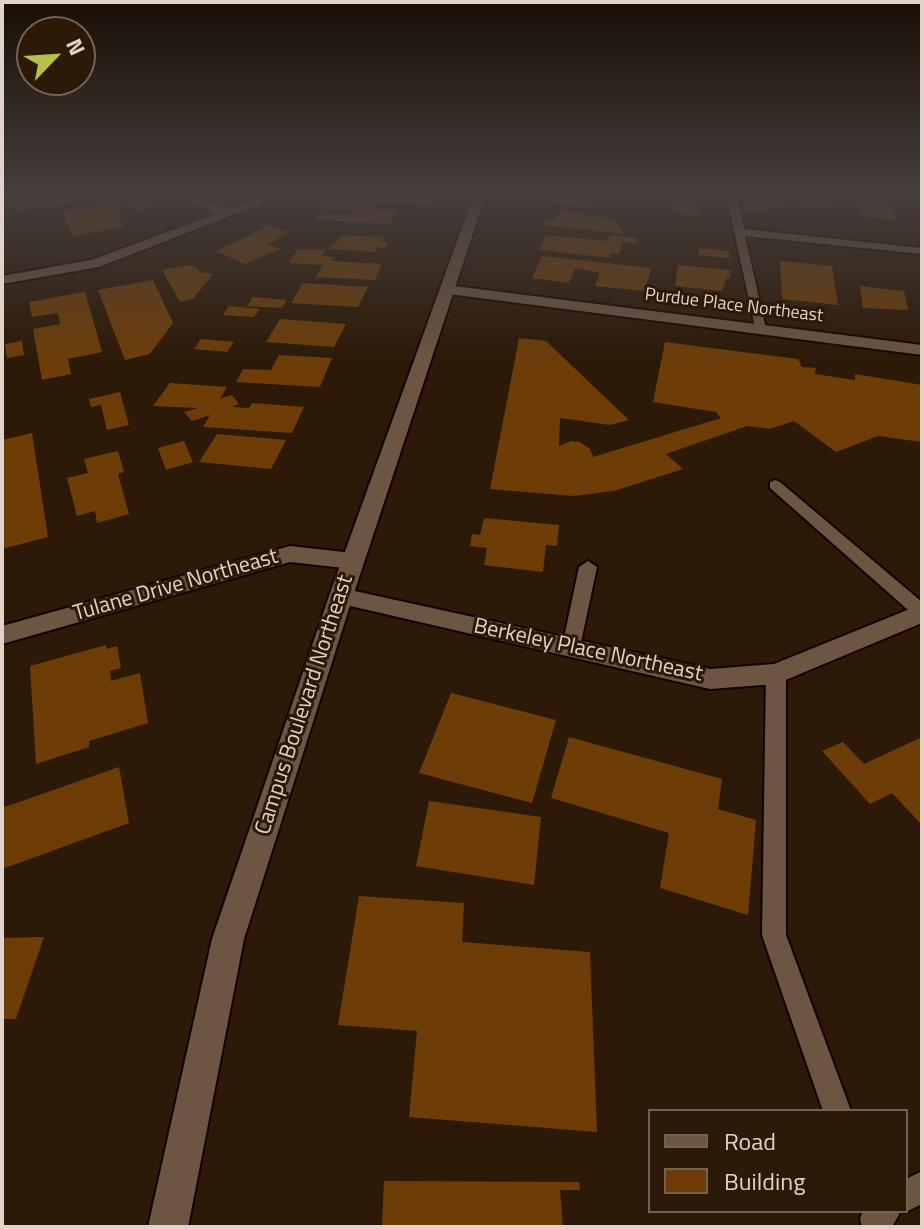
<!DOCTYPE html>
<style>
body{margin:0}
#map{position:relative;width:924px;height:1229px;overflow:hidden;background:#2c1907;font-family:"Titillium Web",sans-serif}
canvas{display:block}
.frame{position:absolute;inset:0;border:4px solid #e1d3c9;pointer-events:none}
.legend{position:absolute;left:648px;top:1109px;width:260px;height:104px;box-sizing:border-box;background:#2c1907;border:2px solid #746355;margin:0;padding:10px 14px;list-style:none;font-size:24px;color:#e1d3c9}
.legend li{display:flex;align-items:center;gap:16px;height:40px}
.legend b{width:40px;border:2px solid #746355}
.north{position:absolute;left:16px;top:16px;width:80px;height:80px;box-sizing:border-box;background:#2c1907;border:2px solid #746355;border-radius:50%;rotate:65deg;font-size:22px;font-weight:700;line-height:32px;text-align:center;color:#e1d3c9}
.north::after{content:'';display:block;margin:auto;width:28px;height:36px;background:#b5c249;clip-path:polygon(50% 0,100% 100%,50% 72%,0 100%)}
</style>
<div id="map">
<canvas width="924" height="1229"></canvas>
<div class="frame"></div>
<ul class="legend">
<li><b style="height:10px;background:#6c5542"></b>Road</li>
<li><b style="height:22px;background:#6e3d07"></b>Building</li>
</ul>
<div class="north">N</div>
</div>
<script>
const ctx = document.querySelector('canvas').getContext('2d');
ctx.lineJoin = 'round';
function fill(path, color) { ctx.fillStyle = color; ctx.fill(path, 'evenodd'); }
function strokePath(path, color, width, dash) { ctx.strokeStyle = color; ctx.lineWidth = width; ctx.lineCap = dash ? 'butt' : 'round'; ctx.setLineDash(dash || []); ctx.stroke(path); }
function write(font, color, halo, rows, align = 'center') {
  ctx.font = font + ' "Titillium Web",sans-serif'; ctx.lineWidth = 6; ctx.setLineDash([]); ctx.textBaseline = 'middle'; ctx.strokeStyle = halo; ctx.fillStyle = color; for (const [text, x, y, turn = 0] of rows) {
    ctx.save(); ctx.translate(x, y); ctx.rotate((+turn || 0) * Math.PI / 180); ctx.textAlign = isNaN(turn) ? turn : align; if (halo) ctx.strokeText(text, 0, 0); ctx.fillText(text, 0, 0); ctx.restore();
  }
}
fill(new Path2D(`
 M3 194H78L81 200 67 202 68 204 14 211 12 204 5 205Z
 M353 194H434L430 205 339 200Z
 M558 194H595L591 202H596L594 208 550 203Z
 M750 194H781V207L768 206V213L744 211Z
 M797 194 828 195 829 207 797 206Z
 M856 194 889 197 896 220 862 217Z
 M141 197 156 205 136 211 121 203Z
 M115 202 122 212H117L124 227 72 236 62 211Z
 M321 202 375 205 373 210 397 211 390 224 315 220 318 215H351L354 210 317 208Z
 M675 202 701 205 697 216 671 212Z
 M559 211 613 219 625 234 543 225 546 219 556 220Z
 M270 225 289 232 268 244 280 249 245 264 216 251Z
 M342 235 384 237 381 242 388 243 386 248 377 247 375 252 329 249Z
 M546 235 608 241 609 235 637 238 636 244 622 242 619 254 611 253 610 258 539 250Z
 M699 248 730 251 729 258 698 255Z
 M298 249 325 250 322 256 334 257 331 261 382 264 375 280 316 277 323 265 289 263Z
 M542 256 651 268 645 291 595 286 600 273 575 268 569 283 532 278Z
 M780 261 832 266 838 305 782 299Z
 M189 265 196 267 200 272 213 274 193 299 180 302 162 270Z
 M678 265 731 270 730 278H727L722 291 675 286Z
 M153 280 173 323 150 354 125 360 98 290Z
 M303 283 368 287 358 307 291 303Z
 M860 286 904 291 908 310 863 308Z
 M85 292 102 352 68 359 71 374 42 380 33 329 60 324 58 313 32 317 29 302Z
 M253 297 287 300 282 308 247 306Z
 M229 306 260 309 254 317 223 315Z
 M280 319 346 324 334 347 266 342Z
 M519 338 546 341 629 420 610 425 560 418 559 446 571 441 580 442 590 449 593 457 721 418 716 412 653 402 665 342 798 359 802 367 816 368 815 374 855 380V374L922 385V442L878 436 836 452 794 421 770 429 747 426 666 454 683 469 614 491 573 496 490 489Z
 M201 339 234 342 227 352 194 349Z
 M22 341 24 355 7 358 5 344Z
 M279 355 332 358 320 387 236 382 243 369 271 370Z
 M170 383 227 387 220 399 232 395 239 404 232 407 249 408 252 403 304 407 292 433 203 427 210 415 192 421 184 412 198 408 153 406Z
 M120 392 129 425 107 430 101 405 91 407 89 399Z
 M32 433 48 537 2 549V440Z
 M217 434 286 440 271 469 199 462Z
 M184 441 193 462 166 470 158 448Z
 M118 451 124 472 118 474 129 514 97 523 95 511 77 516 67 478 88 473 84 459Z
 M484 518 559 525 557 546 546 545 543 572 484 565 487 548 470 546 472 534 480 535Z
 M106 645V649L117 646 121 668 110 671 111 681 140 673 148 723 89 741V747L36 764 30 666Z
 M451 693 556 720 532 803 419 773Z
 M569 737 722 779 718 809 756 820 748 915 660 888 669 833 551 798Z
 M922 737V825L892 793 870 804 822 751 843 742 864 764Z
 M119 767 129 823 2 869V808Z
 M429 801 541 817 534 885 416 866Z
 M359 896 464 903 462 942 590 952 597 1132 409 1117 417 1031 338 1025Z
 M44 937 16 1019H2V938Z
 M384 1181 579 1182 580 1190H560L563 1227H382Z`), '#6e3d07');
const service = new Path2D(`
 M726 194H736L744 229 922 248V254L745 236 766 329 756 332Z
 M775 480 780 482 922 602V619L916 617 770 488V482Z
 M588 561 597 567 580 647 578 652H564L562 647 579 567Z
 M776 666 783 669 786 674V935L851 1111H823L762 935 766 674 769 669Z
 M922 1171V1204L906 1212 903 1211H906V1179Z
 M863 1211H901L892 1227H862L860 1218Z`);
const minor = new Path2D(`
 M174 194H191L228 209 269 194H287L99 267 2 284V276L91 260 216 214Z
 M446 285 922 345V355L441 293V287Z
 M290 546 353 553 361 556 364 561 361 566 353 569 290 562 2 644V626Z
 M341 588 710 669 774 664 922 604V623L776 684 710 689 333 602 329 596 333 590Z`);
const tertiary = new Path2D(`
 M474 194H486L353 596 244 939 188 1227H148L212 939 329 596Z`);
strokePath(service, '#130400', 4);
strokePath(minor, '#130400', 4);
strokePath(tertiary, '#130400', 4);
fill(service, '#6c5542');
fill(minor, '#6c5542');
fill(tertiary, '#6c5542');
const sky = ctx.createLinearGradient(0, 0, 0, 366);
sky.addColorStop(0, '#180e04');
sky.addColorStop(0.53, '#453e3c');
sky.addColorStop(1, '#453e3c00');
ctx.fillStyle = sky;
ctx.fillRect(0, 0, 924, 366);
write('18px', '#e1d3c9', '#2c1907', [
 ["Purdue Place Northeast",734,306,7]
]);
write('22px', '#e1d3c9', '#2c1907', [
 ["Tulane Drive Northeast",176,586,-16],
 ["Berkeley Place Northeast",588,651,12],
 ["Campus Boulevard Northeast",305,705,-72]
]);
</script>
